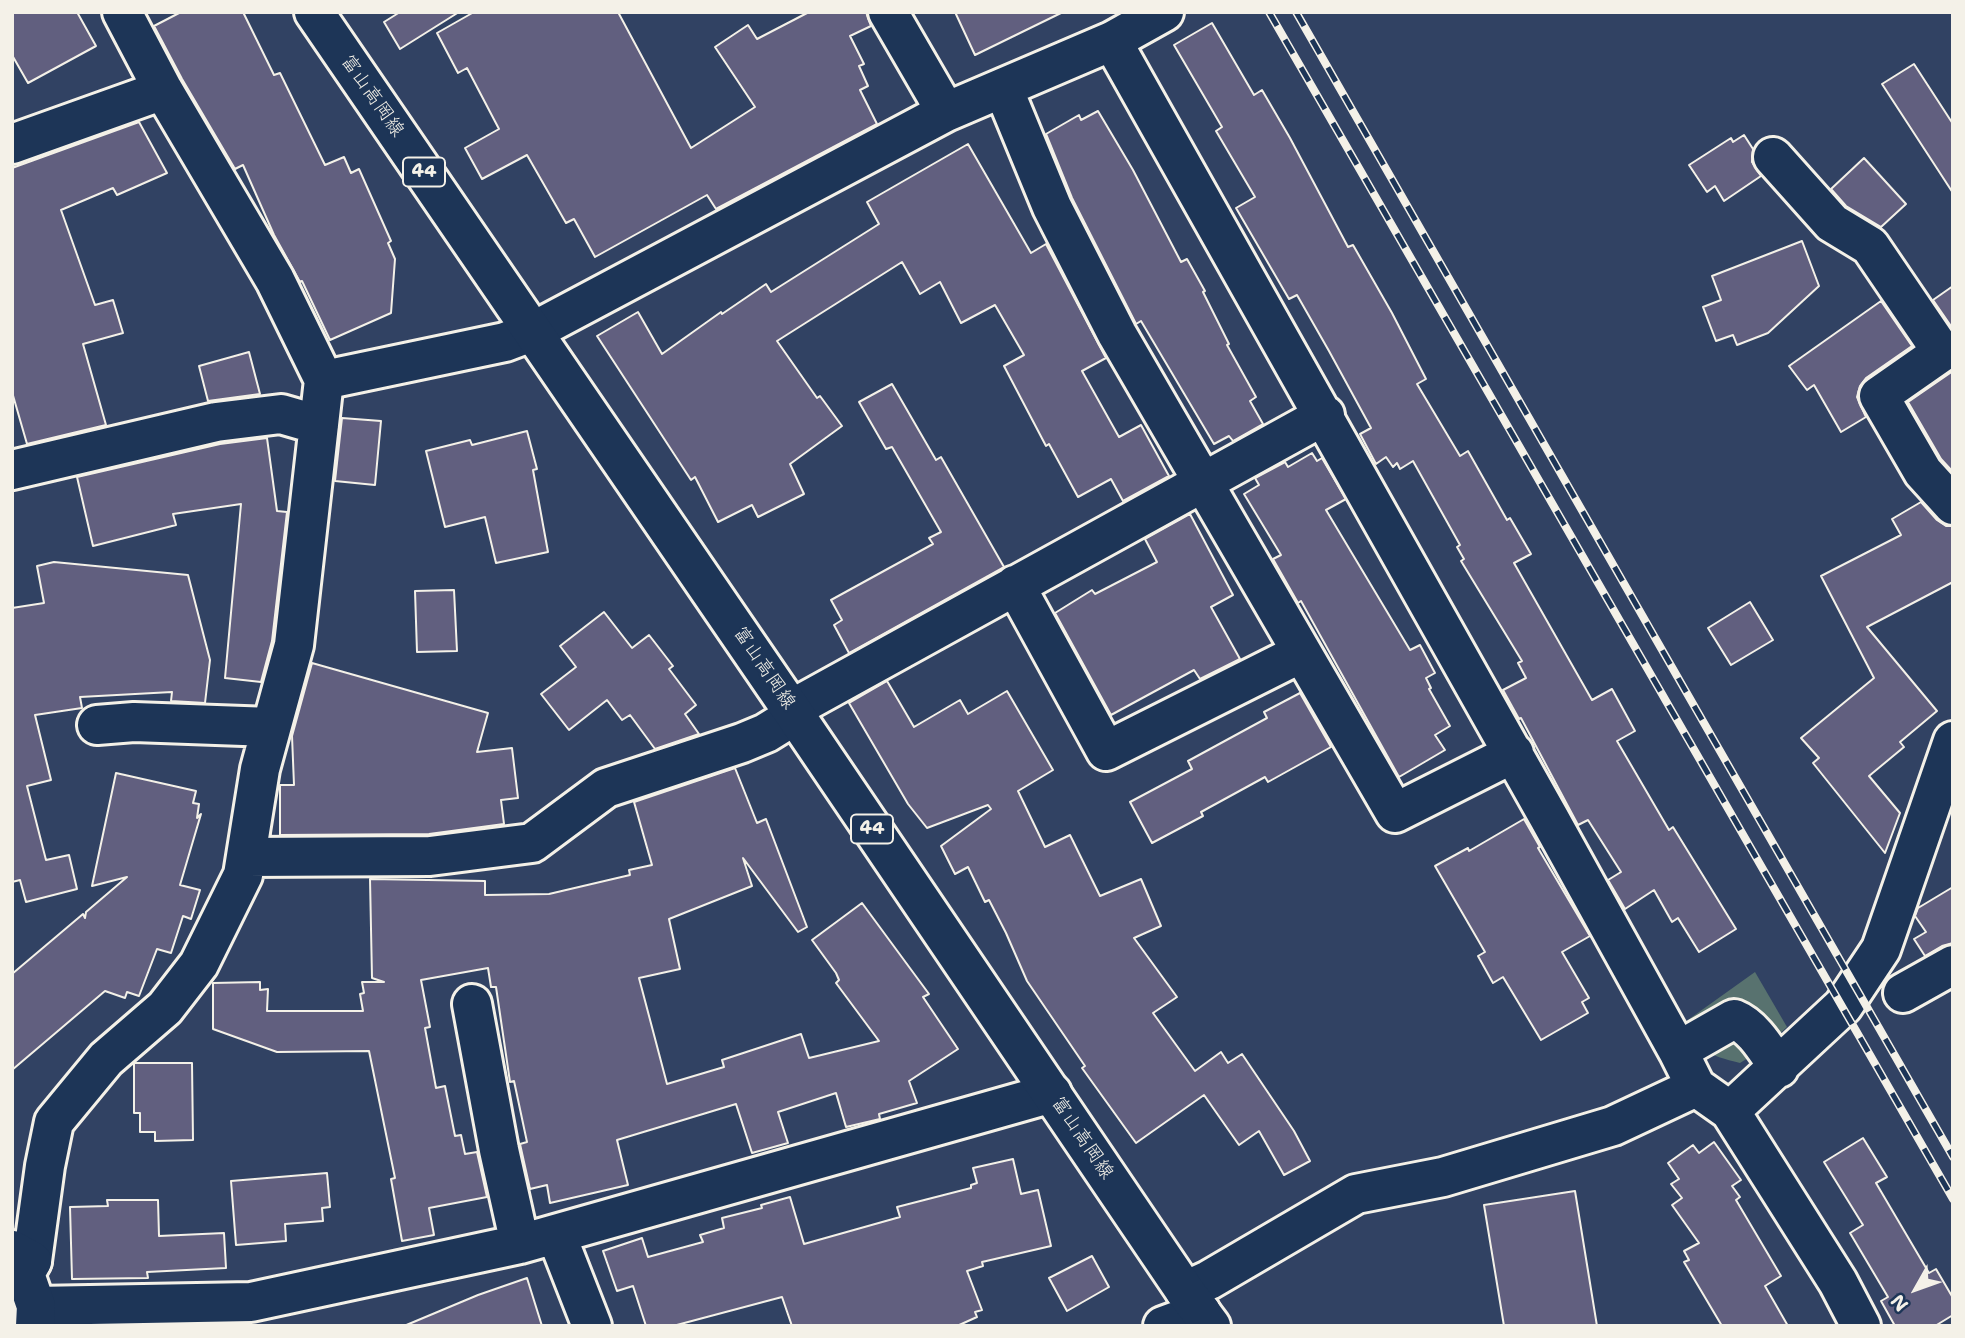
<!DOCTYPE html>
<meta charset="utf-8">
<style>
body{margin:0}
#map{position:relative;width:1965px;height:1338px;overflow:hidden;background:#314263;font-family:"Shantell Sans",sans-serif}
canvas{display:block}
.frame{position:absolute;inset:0;border:14px solid #f4f1e8;pointer-events:none}
.north{position:absolute;left:1881px;top:1254px;width:70px;height:70px;-webkit-text-stroke:5px #1d3557;paint-order:stroke;rotate:230deg;font-size:19px;font-weight:700;line-height:28px;text-align:center;color:#f4f1e8}
.north::after{content:'';display:block;margin:auto;width:24px;height:32px;background:#f4f1e8;clip-path:polygon(50% 0,100% 100%,50% 72%,0 100%)}
</style>
<div id="map">
<canvas width="1965" height="1338"></canvas>
<div class="frame"></div>
<div class="north">N</div>
</div>
<script>
const ctx = document.querySelector('canvas').getContext('2d');
ctx.lineJoin = 'round';
function fill(path, color) { ctx.fillStyle = color; ctx.fill(path, 'evenodd'); }
function strokePath(path, color, width, dash) { ctx.strokeStyle = color; ctx.lineWidth = width; ctx.lineCap = dash ? 'butt' : 'round'; ctx.setLineDash(dash || []); ctx.stroke(path); }
function write(font, color, halo, rows, align = 'center') {
  ctx.font = font + ' "Shantell Sans","Klee One",sans-serif'; ctx.lineWidth = 5; ctx.setLineDash([]); ctx.textBaseline = 'middle'; ctx.strokeStyle = halo; ctx.fillStyle = color; for (const [text, x, y, turn = 0] of rows) {
    ctx.save(); ctx.translate(x, y); ctx.rotate((+turn || 0) * Math.PI / 180); ctx.textAlign = isNaN(turn) ? turn : align; if (halo) ctx.strokeText(text, 0, 0); ctx.fillText(text, 0, 0); ctx.restore();
  }
}
fill(new Path2D(`
 M1755 972 1787 1027 1764 1048 1740 1063C1708 1055 1700 1052 1685 1022Z`), '#58726f');
const building = new Path2D(`
 M12 12H77L96 46 28 83 12 55Z
 M181 12H243L274 75 280 73 325 165 344 157 351 173 359 169 391 241 388 243 395 259 391 313 330 340 302 281 300 282 274 235 243 165 235 169 182 79 154 26Z
 M400 12H459L400 49 384 22Z
 M474 12H618L691 148 755 107 715 47 748 25 757 39 809 12H866L871 26 850 36 864 64 859 66 868 86 860 90 877 124 716 209 707 195 595 257 574 219 566 223 527 155 482 179 465 148 499 129 467 68 458 73 437 33Z
 M955 12H1063L975 55Z
 M1212 23 1254 95 1262 90 1290 138 1348 247 1353 245 1392 313 1426 379 1417 384 1460 456 1468 451 1507 520 1510 518 1531 554 1514 563 1592 700 1612 689 1635 731 1617 741 1669 830 1673 827 1736 929 1699 952 1678 918 1672 922 1654 890 1625 909 1608 880 1621 872 1588 820 1578 825 1521 718 1519 719 1503 690 1526 678 1518 663 1522 661 1461 561 1464 559 1457 547 1460 545 1413 461 1400 469 1397 463 1393 467 1386 457 1376 464 1360 434 1371 428 1329 351 1297 295 1289 299 1236 208 1255 197 1216 131 1222 127 1174 45Z
 M1914 64 1953 124V193L1882 84Z
 M1098 111 1133 170 1181 262 1187 259 1205 291 1203 292 1229 344 1227 345 1256 397 1250 401 1263 424 1233 441 1229 436 1214 444 1141 321 1136 324 1072 198 1046 134 1079 115 1081 120Z
 M139 122 167 173 117 195 113 188 61 210 95 305 113 300 123 333 83 344 106 425 27 444 12 392V168Z
 M1744 135 1753 149 1752 162 1761 176 1724 201 1715 186 1707 192 1689 165 1731 138 1733 142Z
 M968 144 1031 253 1046 244 1106 358 1082 371 1119 437 1141 425 1169 476 1123 501 1111 479 1078 497 1049 444 1046 446 1004 366 1024 355 995 305 961 323 940 282 920 294 902 262 777 341 817 398 820 396 842 426 790 464 804 494 758 517 752 505 718 522 695 477 691 480 597 336 638 312 662 354 721 312 722 314 766 284 771 292 879 224 867 202Z
 M1864 158 1906 204 1881 227 1846 206 1831 189Z
 M1802 241 1819 286 1768 333 1737 345 1733 335 1716 341 1703 307 1721 300 1712 276Z
 M1953 286V329L1933 300Z
 M1881 301 1912 346 1866 378 1860 386 1857 397 1866 417 1841 432 1814 385 1807 390 1789 366Z
 M249 352 260 394 208 401 199 366Z
 M1953 371V472L1941 459 1908 402Z
 M892 384 936 460 941 457 1004 567 849 653 834 625 842 620 831 600 933 544 929 538 941 532 892 447 886 449 859 402Z
 M342 418 381 421 375 485 335 481Z
 M527 431 537 469 533 470 548 552 496 563 485 517 445 527 426 451 470 440 472 445Z
 M267 438 277 511 287 512 272 641 261 682 225 678 241 504 173 514 176 525 93 546 77 477 220 444Z
 M1312 453 1317 461 1322 458 1346 499 1326 510 1410 650 1420 645 1435 673 1426 678 1431 688 1429 689 1450 726 1435 735 1445 750 1399 777 1301 601 1298 603 1273 559 1281 555 1244 494 1259 485 1255 478 1285 462 1288 467Z
 M1921 502 1937 520 1946 526H1953V582L1867 627 1937 711 1900 742 1904 747 1869 776 1900 813 1885 853 1813 763 1819 758 1801 738 1874 678 1821 576 1901 535 1892 519Z
 M1190 514 1233 595 1211 607 1240 659 1200 679 1194 670 1111 715 1055 613 1092 590 1095 594 1157 562 1145 539Z
 M54 562 188 575 210 660 205 703 171 701 172 692 80 697 82 708 35 715 51 780 27 786 46 860 69 855 77 889 26 902 20 880 12 882V608L44 603 37 566Z
 M454 590 457 651 417 652 415 591Z
 M1750 602 1773 640 1731 665 1708 628Z
 M604 612 632 648 649 635 673 666 669 669 696 705 685 714 699 734 655 749 630 715 622 720 607 700 569 730 541 694 576 667 560 646Z
 M312 663 488 713 477 752 512 748 518 798 501 800 504 824 429 834 280 835V785H294L292 736Z
 M887 681 914 727 960 700 968 714 1007 691 1053 770 1018 791 1045 847 1070 835 1100 896 1141 879 1161 926 1134 938 1177 997 1153 1013 1195 1071 1221 1052 1228 1063 1242 1054 1294 1131 1310 1161 1284 1175 1259 1131 1239 1145 1204 1095 1136 1143 1082 1068 1085 1066 1027 981 1006 933 989 900 985 902 968 867 955 874 941 846 991 809 988 805 927 828 908 804 849 703Z
 M1300 693 1331 747 1268 782 1265 777 1201 812 1203 816 1152 843 1130 802 1192 769 1188 761 1267 718 1264 712Z
 M735 768 757 823 766 819 807 927 798 932 743 858 752 886 669 919 680 969 639 978 667 1084 724 1067 722 1060 801 1034 809 1058 879 1041 836 983 839 980 836 973 812 940 862 903 929 994 923 997 958 1049 909 1081 917 1103 879 1114 880 1119 846 1127 836 1093 778 1112 788 1143 752 1153 736 1104 617 1140 628 1185 550 1203 547 1185 530 1189 520 1144 527 1142 514 1081 510 1082 496 987H491L488 968 421 980 430 1027 425 1028 436 1088 445 1086 455 1136 461 1135 465 1154 477 1152 487 1197 429 1208 434 1235 402 1241 391 1179 395 1178 369 1051 277 1052 213 1029V983L260 982V990L268 989 267 1011H363L360 994 364 993 362 982H384L372 978 370 879 485 881V895L549 894 630 875 629 870 652 865 634 802Z
 M116 773 196 791 193 803 199 804 197 818 201 814 180 885 200 890 191 919 183 916 171 953 157 949 139 996 127 992 125 998 105 991 12 1070V974L83 914 85 918 86 912 127 877 92 886Z
 M1524 819 1540 847 1538 848 1590 936 1562 952 1589 998 1582 1002 1588 1013 1541 1040 1503 977 1493 983 1478 956 1485 952 1435 866 1468 848 1469 851Z
 M1953 887V943L1942 946 1925 956 1914 939 1926 932 1915 916 1918 908Z
 M134 1063H192L193 1140 155 1141V1132H140V1113H134Z
 M1863 1138 1887 1177 1876 1183 1929 1273 1936 1269 1953 1298V1315L1935 1326H1895L1881 1301 1888 1297 1850 1233 1863 1225 1824 1162Z
 M1714 1142 1741 1180 1732 1186 1740 1197 1736 1200 1781 1276 1765 1286 1788 1326H1722L1684 1262 1689 1260 1684 1251 1699 1243 1672 1205 1682 1198 1671 1184 1679 1179 1668 1163 1693 1145 1699 1153Z
 M1013 1159 1021 1194 1038 1190 1051 1246 982 1262 983 1266 967 1271 982 1310 975 1312 977 1317 957 1326H792L782 1297 673 1326H646L633 1286 617 1291 603 1251 642 1238 648 1257 703 1242 700 1235 724 1228 722 1218 762 1208 761 1205 790 1197 804 1244 900 1217 897 1207 971 1188V1185L977 1183 973 1168Z
 M327 1173 330 1207 322 1208 323 1221 285 1224 286 1241 236 1245 231 1181Z
 M1575 1191 1597 1326H1504L1484 1205Z
 M107 1200H158L159 1236 224 1233 226 1268 147 1272 148 1278 72 1279 70 1207 108 1206Z
 M1092 1256 1109 1287 1067 1311 1049 1278Z
 M527 1278 542 1326H404L478 1295Z`);
fill(building, '#615f7f');
strokePath(building, '#f4f1e8', 2);
const minor = new Path2D(`
 M888 12 946 112
 M1112 41C1303 377 1492 713 1678 1051L1696 1087
 M1003 88 1052 207 1117 334 1395 813 1514 753
 M12 144 163 90
 M1773 157 1832 223 1870 246 1942 352 1879 396 1923 472 1953 505
 M324 380 505 342 534 331 946 112 1112 41 1164 12
 M12 470 216 422 281 414 319 425
 M1015 585 1106 751 1301 653
 M792 709 1325 415
 M97 725 134 722 271 727
 M246 857 430 856 532 843 606 788 742 743 766 733 795 715
 M1903 993 1953 965
 M472 1004 499 1150 520 1244
 M1678 1051 1734 1019C1754 1027 1767 1051 1779 1068
 M1730 1111 1843 1006 1881 949 1953 741
 M556 1234 592 1326
 M32 1261 45 1166 54 1122 106 1059 165 1008 199 964 243 875 260 769 294 645 324 380 275 280 163 90 122 12
 M1185 1291 1209 1280 1356 1194 1443 1177 1613 1126 1696 1087 1730 1111 1838 1282 1861 1326
 M36 1306 251 1302 520 1244 1052 1093
 M1163 1326 1201 1312`);
const major = new Path2D(`
 M314 12 795 715 1185 1291 1211 1326
 M12 1250 32 1261 25 1274 36 1306 35 1326`);
strokePath(minor, '#f4f1e8', 44);
strokePath(major, '#f4f1e8', 44);
strokePath(minor, '#1d3557', 38);
strokePath(major, '#1d3557', 38);
const rail = new Path2D(`
 M1269 12 1953 1199
 M1296 12 1953 1157`);
strokePath(rail, '#f4f1e8', 8);
strokePath(rail, '#1d3557', 5, [16]);
for (const [x, y, w] of [
 [424,172,42],
 [872,829,42]
]) { const box = new Path2D(); box.roundRect(x - w / 2, y - 14.5, w, 29, 5); ctx.fillStyle = '#1d3557'; ctx.fill(box); strokePath(box, '#f4f1e8', 2); }
write('bold 18px', '#f4f1e8', null, [
 ["44",424,172],
 ["44",872,829]
]);
write('19px', '#f4f1e8', '#1d3557', [
 ["富山高岡線",372,96,55],
 ["富山高岡線",764,668,56],
 ["富山高岡線",1082,1138,56]
]);
</script>
